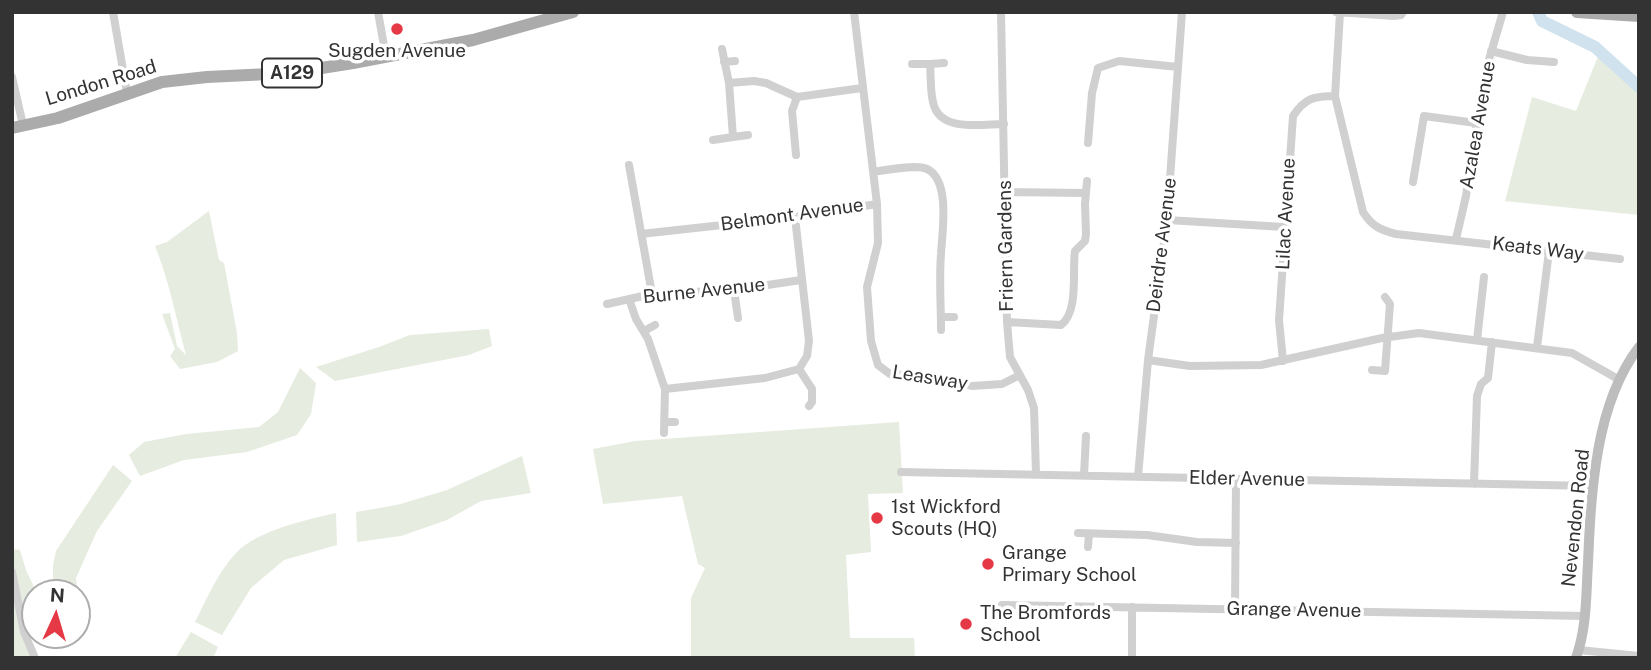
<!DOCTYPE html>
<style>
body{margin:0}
#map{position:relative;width:1651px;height:670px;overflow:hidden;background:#fff;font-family:"Public Sans",sans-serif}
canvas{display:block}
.frame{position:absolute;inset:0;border:14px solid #333;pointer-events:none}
.north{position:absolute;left:21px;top:579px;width:70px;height:70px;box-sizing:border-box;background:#fff;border:2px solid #adadad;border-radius:50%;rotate:4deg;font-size:19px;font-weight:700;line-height:28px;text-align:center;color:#333}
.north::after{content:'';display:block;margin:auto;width:24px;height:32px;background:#e63946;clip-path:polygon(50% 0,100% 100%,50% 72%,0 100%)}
</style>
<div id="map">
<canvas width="1651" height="670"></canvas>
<div class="frame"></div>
<div class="north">N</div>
</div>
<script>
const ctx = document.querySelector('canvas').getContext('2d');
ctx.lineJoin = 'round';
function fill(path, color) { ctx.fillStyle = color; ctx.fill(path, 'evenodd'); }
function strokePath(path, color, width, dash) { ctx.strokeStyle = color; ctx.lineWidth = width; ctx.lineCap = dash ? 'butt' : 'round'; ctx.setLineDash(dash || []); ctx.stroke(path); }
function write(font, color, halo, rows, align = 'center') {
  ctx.font = font + ' "Public Sans",sans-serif'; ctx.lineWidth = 7; ctx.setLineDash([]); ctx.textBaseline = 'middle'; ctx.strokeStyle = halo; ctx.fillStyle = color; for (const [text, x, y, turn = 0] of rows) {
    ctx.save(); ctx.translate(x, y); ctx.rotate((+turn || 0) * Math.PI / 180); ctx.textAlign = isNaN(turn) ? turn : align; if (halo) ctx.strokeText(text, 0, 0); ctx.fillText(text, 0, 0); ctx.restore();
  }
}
fill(new Path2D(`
 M1599 54 1639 90V215L1505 201 1532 97 1576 111Z
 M209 211 219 260 224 263 237 333 238 351 217 362 180 369 170 356 175 349 162 314 170 313 177 346 186 355C176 318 169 280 155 246L167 242Z
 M489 329 492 346 469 355 335 381 316 367 379 347 410 335Z
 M300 368 316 383 311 414 297 435 247 452 184 460 140 476 129 455 144 442 186 434 259 427 278 412Z
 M899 422 903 493 868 494 871 552 846 555 850 638H914L915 658H691V598L705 568 698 564 682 496 603 504 593 449 635 441Z
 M522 456 531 493 481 501 447 520 401 536 357 542 356 512 397 505 447 490Z
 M113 465 132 481 97 531 76 578 81 620 77 624V593H35V634L29 636 33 658H12V549L20 550 26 570 34 587 53 583V565L56 551Z
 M336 513 337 545 284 560 251 588 222 635 195 622C207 598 218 572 236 553 258 530 306 520 336 513Z
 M191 632 218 647 213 658H175Z`), '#e6ecdf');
strokePath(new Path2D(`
 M1538 12 1542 21 1595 47 1639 87`), '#cfe2ee', 12);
strokePath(new Path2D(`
 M113 12 127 93
 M378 12 386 57
 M1001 12 1007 322 1010 357 1028 390 1034 408 1036 474
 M1336 12 1394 16 1401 15 1403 12
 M1340 13 1335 96 1363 212C1372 226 1380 230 1396 234L1620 259
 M722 49 729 83 733 137 748 135
 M1491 51 1527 60 1554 62
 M724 62 735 61
 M912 64H930C931 76 930 90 933 102 939 133 982 124 1004 124
 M930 64 944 63
 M12 77 23 125
 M729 83 754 81 766 83 797 97 862 88
 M713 140 733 137
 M1088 143 1092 93 1098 68 1119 61 1178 67
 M796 155 792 111 797 97
 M629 165 652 294
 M873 172C886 170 916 164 927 169 951 180 942 233 941 254 939 279 941 305 941 330
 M1413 182 1424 116 1476 123
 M1004 192 1086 193
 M877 204 878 243 867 287 871 341 878 365 890 374 939 377 972 386 1002 384 1020 375
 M1167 220 1284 227
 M641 234 795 217 877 204 854 12
 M1456 239 1466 196 1483 80 1503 12
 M734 290 738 318
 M629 299 636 319 648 339 665 389 664 433
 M607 304 652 294 734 290 801 280
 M941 317H954
 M1007 322 1061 325C1079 312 1072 271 1075 251L1085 241 1086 234 1085 204 1087 181
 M644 331 655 325
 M1477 340 1484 277
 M1537 347 1549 251
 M1148 360 1190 366 1261 365 1382 338 1419 333 1572 353 1618 379
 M1283 361 1279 320 1293 116C1305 98 1314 96 1335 96
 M799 369 812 389V402L809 406
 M1372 370 1385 371 1390 304 1385 297
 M665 389 765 378 799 369 807 356 809 341 795 217
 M664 422H675
 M901 472 1593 486
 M1084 475 1086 436
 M1138 477 1148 360 1167 220 1182 12
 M1474 484 1477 396 1481 384 1488 378 1492 342
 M1078 533 1147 535 1197 542 1236 543
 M1088 547 1089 534
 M12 572 24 632 35 658
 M1002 605 1585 616
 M1132 607V658
 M1235 608 1236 479
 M1579 650 1639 656`), '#d0d0d0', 8);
strokePath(new Path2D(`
 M1576 658C1587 627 1586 595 1588 563 1591 493 1595 404 1639 347`), '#bdbdbd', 10);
strokePath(new Path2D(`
 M1577 12 1639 16
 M12 128 58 118 162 82 207 77 290 73 353 63 473 40 573 12`), '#ababab', 12);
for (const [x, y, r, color] of [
 [397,29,7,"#e63946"],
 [877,518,7,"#e63946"],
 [988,564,7,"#e63946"],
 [966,624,7,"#e63946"]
]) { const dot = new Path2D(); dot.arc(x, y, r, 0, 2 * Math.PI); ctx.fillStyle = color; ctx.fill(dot); strokePath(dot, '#fff', 2.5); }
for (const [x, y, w] of [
 [292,73,60]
]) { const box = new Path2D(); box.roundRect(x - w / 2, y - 14.5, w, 29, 5); ctx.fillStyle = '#fff'; ctx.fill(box); strokePath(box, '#333', 2); }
write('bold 18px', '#333', null, [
 ["A129",292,73]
]);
write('19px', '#333', '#fff', [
 ["Sugden Avenue",397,51,"center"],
 ["1st Wickford",891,507],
 ["Scouts (HQ)",891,529],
 ["Grange",1002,553],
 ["Primary School",1002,575],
 ["The Bromfords",980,613],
 ["School",980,635]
], 'left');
write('19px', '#333', '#fff', [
 ["London Road",101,83,-17],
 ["Azalea Avenue",1478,125,-80],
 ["Lilac Avenue",1286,214,-87],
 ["Belmont Avenue",792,215,-8],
 ["Deirdre Avenue",1162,245,-83],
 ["Friern Gardens",1006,246,-91],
 ["Keats Way",1538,249,7],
 ["Burne Avenue",704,291,-6],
 ["Leasway",930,378,9],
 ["Elder Avenue",1247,479,1],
 ["Nevendon Road",1576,518,-84],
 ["Grange Avenue",1294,610,1]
]);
</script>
